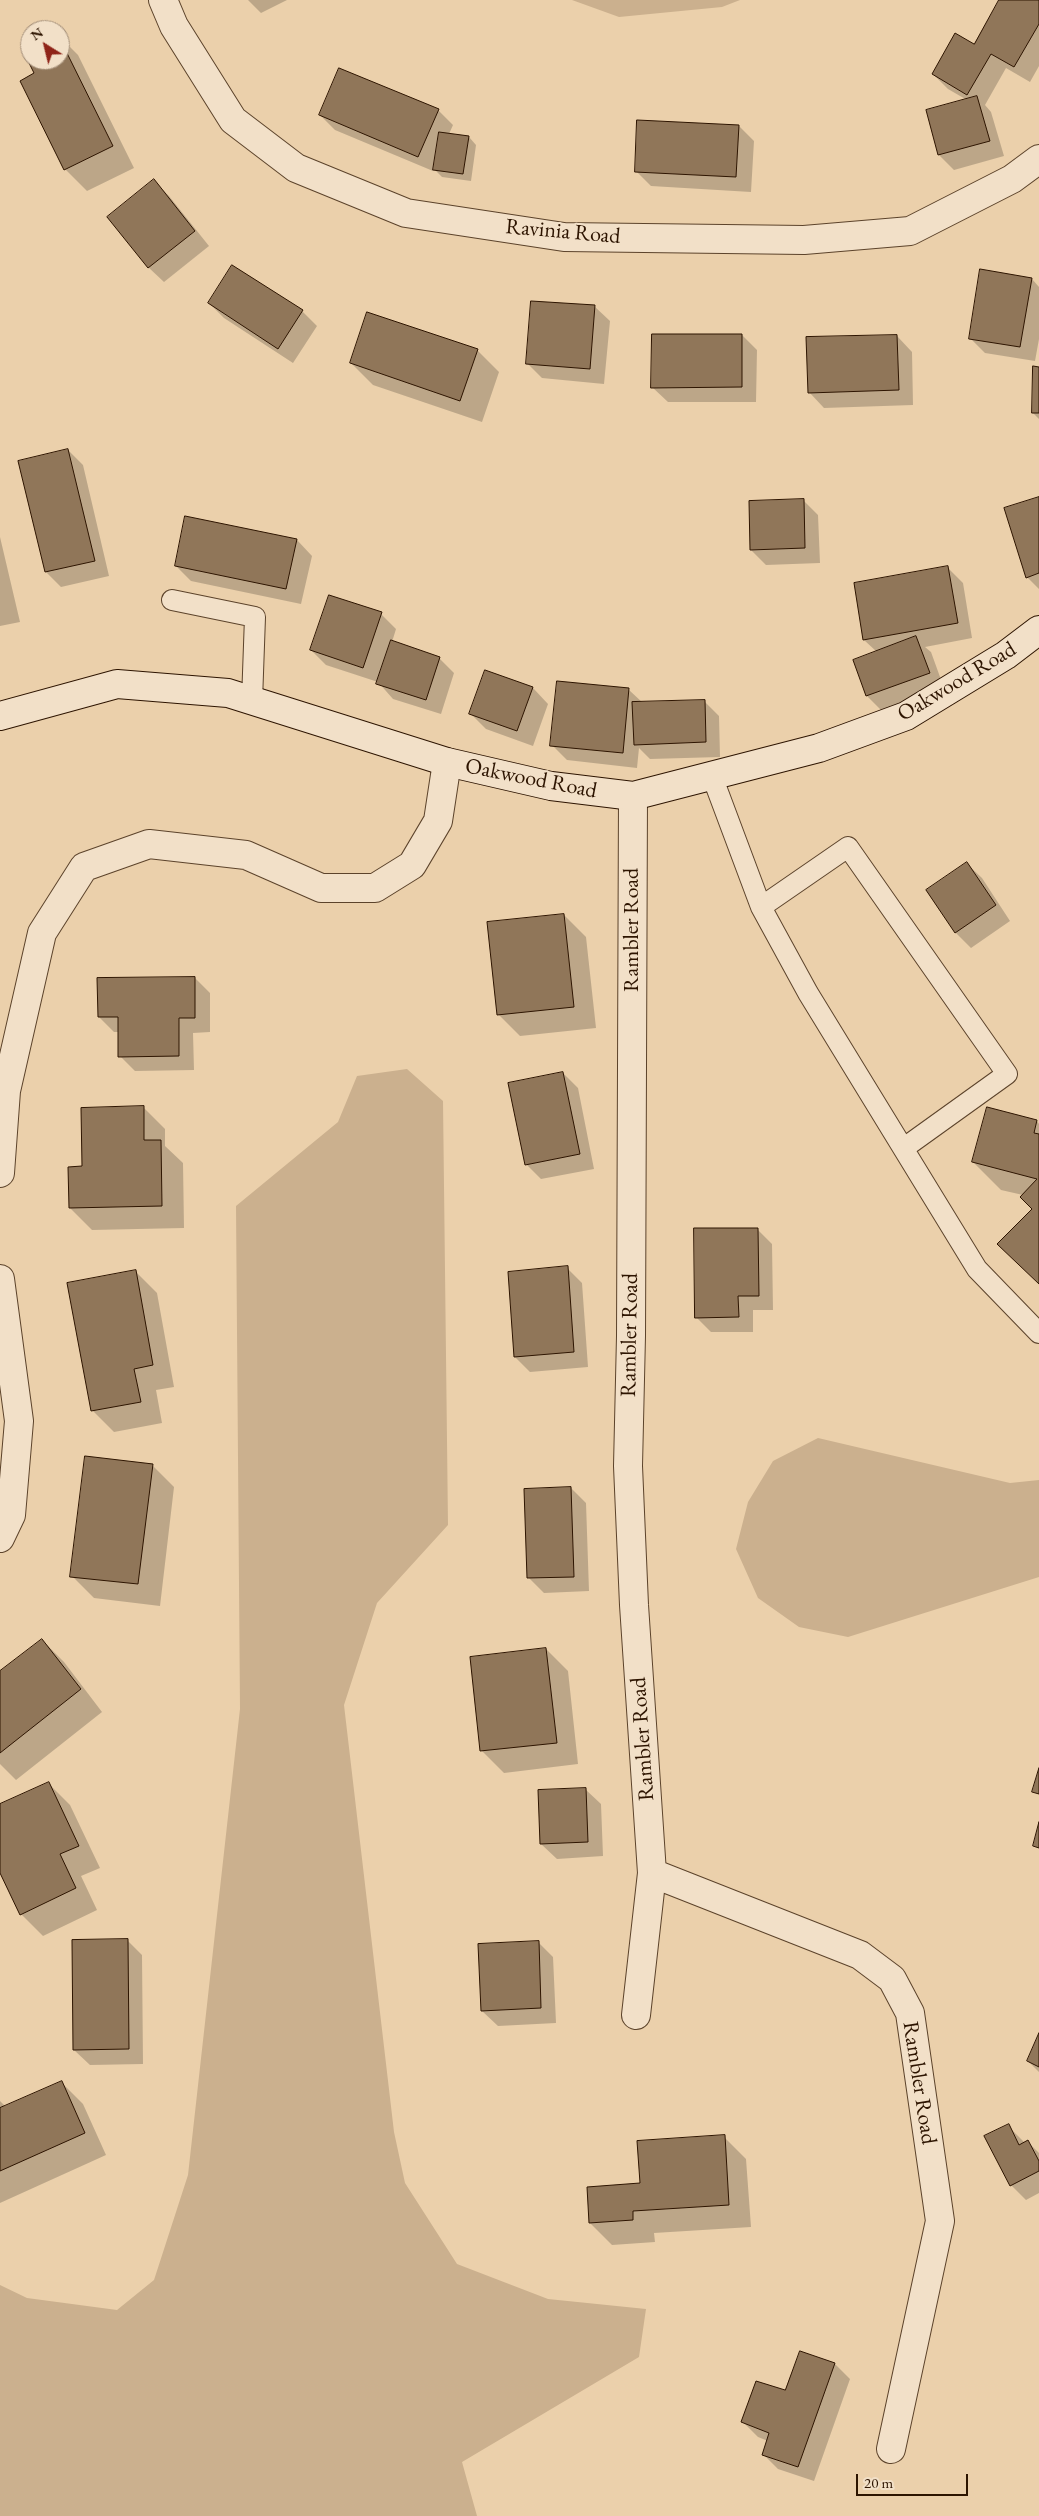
<!DOCTYPE html>
<style>
body{margin:0}
#map{position:relative;width:1039px;height:2516px;overflow:hidden;background:#ebd0ab;font-family:"EB Garamond",serif}
canvas{display:block}
.north{position:absolute;left:20px;top:20px;width:50px;height:50px;box-sizing:border-box;background:#f2e0c8;border:1px solid #a38e78;border-radius:50%;rotate:324deg;font-size:14px;font-weight:700;line-height:20px;text-align:center;color:#2d1400}
.north::after{content:'';display:block;margin:auto;width:18px;height:22px;background:#8f2418;clip-path:polygon(50% 0,100% 100%,50% 72%,0 100%)}
.scale{position:absolute;left:856px;top:2474px;width:112px;height:22px;box-sizing:border-box;border:2px solid #2d1400;border-top:0;padding-left:6px;font-size:15px;line-height:18px;white-space:nowrap;color:#2d1400;-webkit-text-stroke:4px #f2e0c8;paint-order:stroke}
</style>
<div id="map">
<canvas width="1039" height="2516"></canvas>
<div class="north">N</div>
<div class="scale">20 m</div>
</div>
<script>
const ctx = document.querySelector('canvas').getContext('2d');
ctx.lineJoin = 'round';
function fill(path, color) { ctx.fillStyle = color; ctx.fill(path, 'evenodd'); }
function strokePath(path, color, width, dash) { ctx.strokeStyle = color; ctx.lineWidth = width; ctx.lineCap = dash ? 'butt' : 'round'; ctx.setLineDash(dash || []); ctx.stroke(path); }
function write(font, color, halo, rows, align = 'center') {
  ctx.font = font + ' "EB Garamond",serif'; ctx.lineWidth = 4; ctx.setLineDash([]); ctx.textBaseline = 'middle'; ctx.strokeStyle = halo; ctx.fillStyle = color; for (const [text, x, y, turn = 0] of rows) {
    ctx.save(); ctx.translate(x, y); ctx.rotate((+turn || 0) * Math.PI / 180); ctx.textAlign = isNaN(turn) ? turn : align; if (halo) ctx.strokeText(text, 0, 0); ctx.fillText(text, 0, 0); ctx.restore();
  }
}
fill(new Path2D(`
 M572 0H740L722 7 619 17Z
 M407 1069 443 1101 448 1525 377 1603 344 1705 394 2132 405 2183 457 2264 548 2299 646 2309 639 2357 462 2462 477 2516H0V2285L27 2298 117 2310 154 2280 188 2175 240 1709 236 1206 338 1122 357 1076Z
 M818 1438 1010 1483 1039 1480V1577L848 1637 799 1627 758 1598 736 1549 748 1502 773 1461Z`), '#cbb08e');
fill(new Path2D(`
 M248 0H287L261 13Z
 M1001 0H1039V66L1030 82 1006 68 985 105 991 112 1004 156 954 170 939 155 967 100 948 89 933 74 975 46Z
 M60 37 78 55 134 168 87 191 65 169 36 74 24 49 30 46V60H60Z
 M438 110 453 125 449 134 469 137 476 145 471 181 442 177 434 169 433 171 335 130 320 115Z
 M739 126 754 141 751 192 651 186 636 171Z
 M154 181 169 196 209 246 164 282 148 267Z
 M1032 279 1039 287V339L1035 361 985 353 970 338Z
 M209 303 302 311 317 326 293 363 224 318Z
 M594 306 610 321 604 384 542 378 527 363Z
 M742 335 757 350 756 402H668L652 387Z
 M897 336 912 352 913 405 824 408 809 392Z
 M477 350 499 372 482 422 373 385 351 363Z
 M1039 368V419L1033 413Z
 M68 450 83 465 109 576 61 587 46 572 19 462Z
 M1039 498V589L1027 577Z
 M803 500 818 515 820 563 766 565 751 550Z
 M0 537 20 622 0 626Z
 M297 540 312 556 301 604 191 581 176 566Z
 M948 568 963 583 972 638 925 647 931 652 944 688 882 711 867 696 877 652 864 640Z
 M381 614 396 629 392 642 439 658 454 673 441 714 393 699 378 682 326 665 311 650Z
 M486 672 533 688 548 704 533 746 486 729 471 714Z
 M558 682 629 690 643 703 704 701 719 716 720 757 650 759 639 748 637 768 567 760 552 745Z
 M966 863 982 878 1010 921 971 948 956 933 928 890Z
 M564 915 586 937 596 1028 520 1036 498 1014Z
 M195 978 210 993V1032L193 1033 194 1070 135 1071 120 1056 119 1032H114L99 1017Z
 M563 1073 578 1088 594 1169 541 1179 526 1164Z
 M143 1107 165 1129V1146L183 1163 184 1228 92 1230 70 1208 83 1167Z
 M1037 1121 1039 1124V1284L1033 1209 1023 1195 1001 1190 973 1162Z
 M757 1229 772 1244 773 1310H753V1332H711L696 1317Z
 M567 1268 582 1283 588 1367 530 1372 515 1357Z
 M135 1271 157 1293 174 1387 156 1390 162 1423 114 1432 92 1410Z
 M152 1465 174 1487 160 1606 94 1598 72 1576Z
 M571 1488 586 1503 589 1591 544 1593 529 1578Z
 M42 1640 64 1662 102 1712 16 1780 0 1764V1673Z
 M546 1649 568 1671 578 1764 504 1773 482 1751Z
 M48 1783 70 1805 100 1868 81 1876 97 1910 43 1936 21 1914 0 1870V1806Z
 M585 1789 601 1804 603 1856 557 1859 541 1844Z
 M127 1940 142 1955 143 2064 90 2065 74 2050Z
 M538 1942 553 1957 556 2023 498 2026 482 2011Z
 M1039 2036V2072L1028 2061Z
 M61 2082 83 2104 106 2155 0 2203V2101L6 2107Z
 M1008 2126 1025 2143 1028 2142 1039 2153V2193L1026 2200 1011 2185Z
 M724 2137 746 2159 751 2227 654 2233 655 2242 612 2245 590 2223 641 2184Z
 M800 2352 835 2364 850 2379 814 2481 778 2469 763 2454 768 2441 758 2437 743 2422 786 2392Z`), '#0003');
const building = new Path2D(`
 M999 0H1039V24L1014 67 991 54 967 95 932 74 955 33 974 44Z
 M60 39 113 146 64 170 20 81 34 73 22 49 30 45V60H60Z
 M339 68 439 109 418 157 319 115Z
 M977 96 990 141 938 155 926 110Z
 M637 120 739 125 736 177 635 172Z
 M439 132 469 136 463 174 433 170Z
 M154 179 195 231 148 268 107 217Z
 M232 265 303 310 278 349 208 303Z
 M980 269 1032 278 1020 347 969 339Z
 M531 301 595 305 590 369 526 364Z
 M367 312 478 349 460 401 350 363Z
 M652 334H742V387L651 388Z
 M897 335 899 390 808 393 806 337Z
 M1033 366 1039 367V413H1032Z
 M68 449 95 561 45 572 18 461Z
 M1039 497V573L1026 578 1004 508Z
 M804 499 805 548 750 550 749 501Z
 M185 516 297 539 286 589 175 566Z
 M948 566 958 623 863 640 854 583Z
 M329 595 382 612 363 668 310 650Z
 M916 636 930 673 866 696 853 660Z
 M391 640 440 657 426 700 376 684Z
 M485 670 533 687 517 731 469 714Z
 M557 681 629 688 623 753 550 746Z
 M705 700 706 742 634 745 632 702Z
 M967 862 996 905 955 933 926 890Z
 M564 914 574 1007 497 1015 487 922Z
 M195 977V1018H179V1056L118 1057V1017H98L97 978Z
 M563 1072 580 1154 525 1165 508 1083Z
 M144 1106V1140H161L162 1206 69 1208 68 1167 82 1166 81 1108Z
 M987 1107 1037 1120 1034 1133 1039 1134V1284L997 1244 1032 1209 1020 1197 1037 1179 972 1162Z
 M694 1228H758L759 1296H738L739 1317 695 1318Z
 M568 1266 574 1352 514 1357 508 1272Z
 M136 1270 153 1365 134 1369 141 1402 91 1411 67 1283Z
 M85 1456 153 1464 138 1584 70 1577Z
 M571 1487 574 1577 527 1578 524 1489Z
 M42 1639 81 1689 0 1753V1671Z
 M546 1648 557 1743 480 1751 470 1657Z
 M1039 1768V1794L1032 1792Z
 M49 1782 79 1846 60 1854 76 1888 20 1915 0 1873V1804Z
 M586 1788 588 1842 540 1844 538 1790Z
 M1039 1822V1848L1033 1846Z
 M128 1939 129 2049 73 2050 72 1940Z
 M539 1941 541 2008 481 2011 478 1944Z
 M1039 2033V2067L1027 2061Z
 M62 2081 85 2133 0 2171V2108Z
 M1009 2124 1019 2145 1028 2140 1039 2161V2171L1010 2186 984 2136Z
 M725 2135 729 2205 633 2211V2220L589 2223 587 2187 640 2183 637 2141Z
 M800 2351 835 2363 798 2467 762 2455 769 2433 741 2422 756 2381 785 2390Z`);
fill(building, '#907659');
strokePath(building, '#2d1400', 1);
const service = new Path2D(`
 M172 600 255 617 252 701
 M712 776 761 907 808 993 977 1269 1039 1333
 M761 907 848 847 1007 1074 904 1148`);
const minor = new Path2D(`
 M163 0 174 26 233 120 296 168 406 213 564 237 804 240 910 231 1012 179 1039 159
 M633 796 631 1336 628 1466 634 1605 652 1873 636 2015
 M0 1173 6 1091 42 933 84 867 149 844 246 855 321 888H375L412 865 438 821 447 762
 M0 1279 19 1421 11 1515 0 1538
 M652 1873 860 1955 892 1979 910 2013 940 2221 891 2449`);
const secondary = new Path2D(`
 M0 716 117 684 228 693 447 762 551 786 633 796 819 748 906 716 1006 655 1039 630`);
strokePath(service, '#5c432b', 22);
strokePath(minor, '#5c432b', 30);
strokePath(secondary, '#2d1400', 30);
strokePath(service, '#f2e0c8', 20);
strokePath(minor, '#f2e0c8', 28);
strokePath(secondary, '#f2e0c8', 28);
write('22px', '#2d1400', '#f2e0c8', [
 ["Ravinia Road",563,232,5],
 ["Oakwood Road",957,682,-31],
 ["Oakwood Road",531,779,11],
 ["Rambler Road",632,930,-90],
 ["Rambler Road",630,1335,-89],
 ["Rambler Road",643,1739,-94],
 ["Rambler Road",919,2083,81]
]);
</script>
